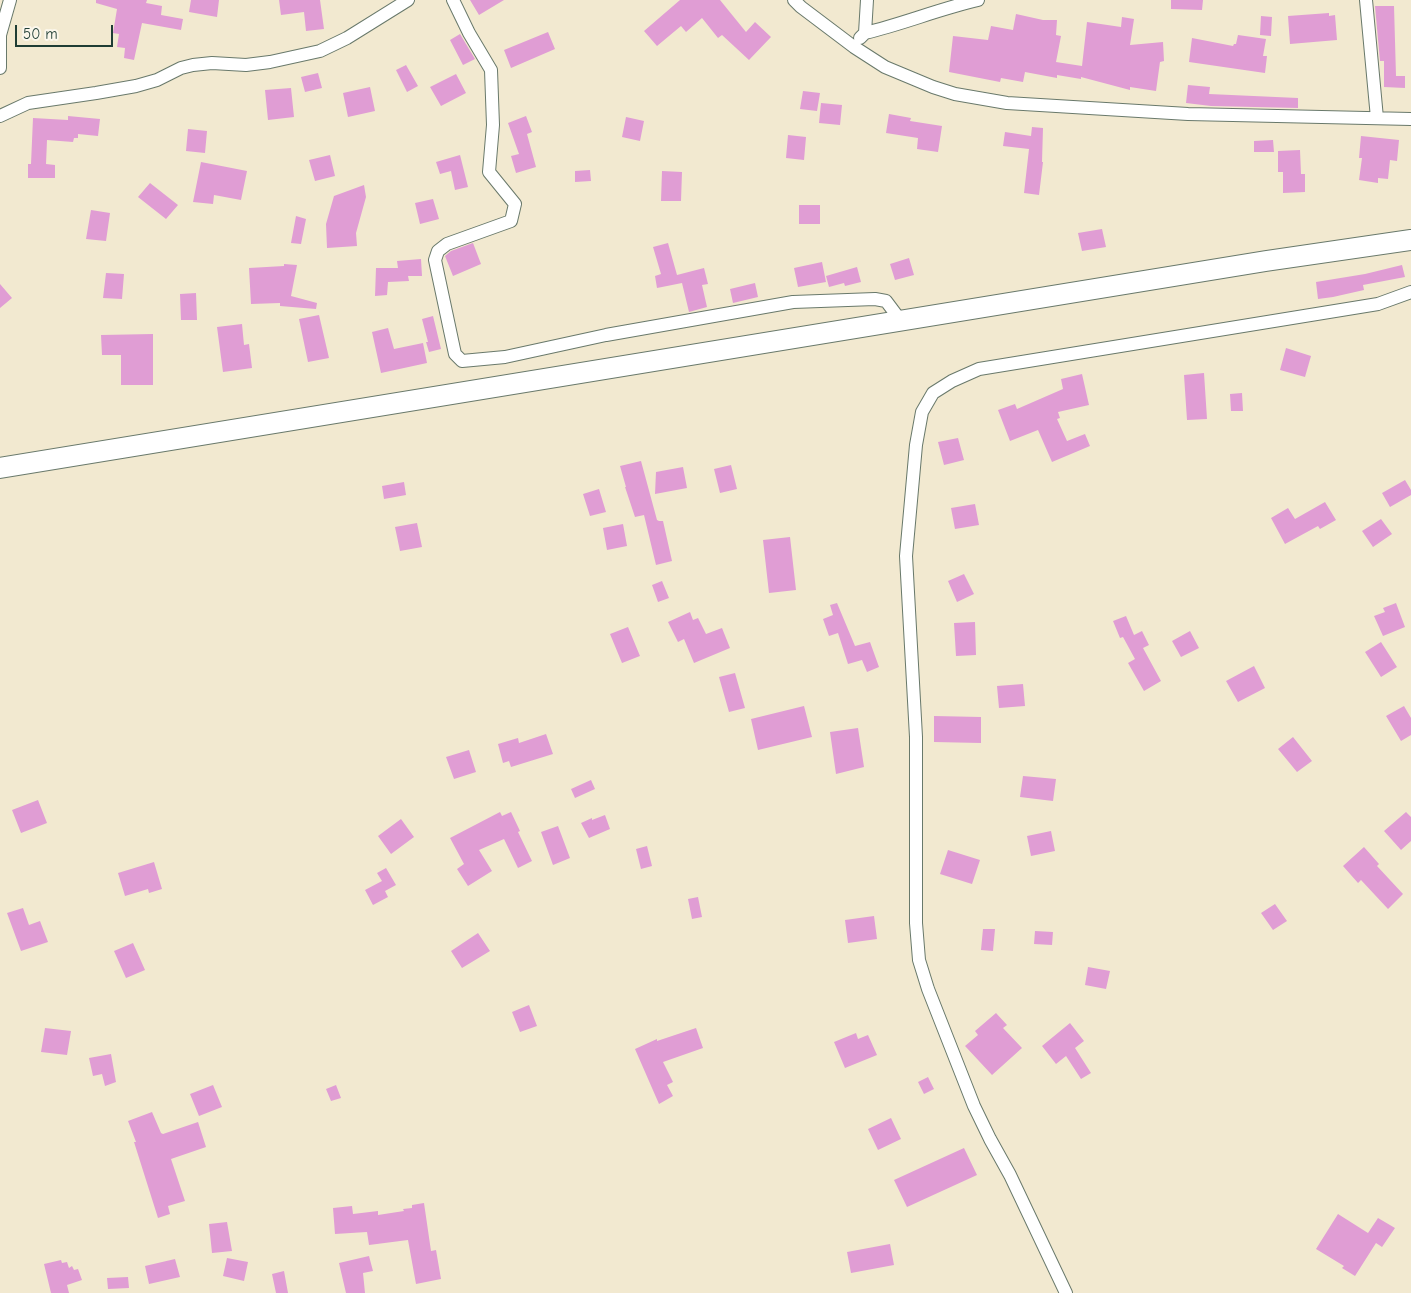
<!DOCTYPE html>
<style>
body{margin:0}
#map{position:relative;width:1411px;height:1293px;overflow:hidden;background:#f2e9d0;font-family:"Comic Neue",sans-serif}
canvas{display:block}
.scale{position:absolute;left:15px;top:25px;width:98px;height:22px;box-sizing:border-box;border:2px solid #1f3d34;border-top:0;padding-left:6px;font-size:15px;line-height:18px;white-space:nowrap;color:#1f3d34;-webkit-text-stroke:4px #fbf7ec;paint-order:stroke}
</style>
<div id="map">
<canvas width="1411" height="1293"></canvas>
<div class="scale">50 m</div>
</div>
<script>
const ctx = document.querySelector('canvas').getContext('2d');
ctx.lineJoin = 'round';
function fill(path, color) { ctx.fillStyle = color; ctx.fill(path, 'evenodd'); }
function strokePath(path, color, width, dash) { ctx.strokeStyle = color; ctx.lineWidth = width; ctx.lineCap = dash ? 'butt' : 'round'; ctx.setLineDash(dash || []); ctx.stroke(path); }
fill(new Path2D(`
 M96 0H147L146 3 162 6 161 15 183 19 181 30 142 23 134 60 124 58 125 48 117 47 119 34 113 33 117 9 96 3Z
 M191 0H219L217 17 189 12Z
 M279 0H320L324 29 306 31 304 12 281 15Z
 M470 0H504L479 15Z
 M680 0H720L746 32 755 22 771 37 749 60 722 35 718 38 702 18 686 32 681 26 657 46 644 31Z
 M1171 0H1203L1202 10 1171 9Z
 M1375 6H1394L1396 76H1405V88L1384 87V61H1380Z
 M1329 13V16L1335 15 1337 40 1290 44 1288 16Z
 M1016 14 1043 20H1057L1056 35 1061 36 1056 62 1082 66 1087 22 1121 27 1122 17 1134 19 1130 45 1163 42 1164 61 1160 62 1156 91 1130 87V90L1081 77V79L1057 75V78L1025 72 1023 82 1001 78 1000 82 949 72 953 36 988 40 991 26 1013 30Z
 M1261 16 1272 17 1271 36 1260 35Z
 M548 32 555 49 511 68 504 50Z
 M460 34 475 59 463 65 450 40Z
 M1238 35 1266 39 1263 56H1267L1265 73 1189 62 1192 38 1233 46 1234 44H1236Z
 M406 65 418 86 407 92 396 70Z
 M318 73 322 88 305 92 301 77Z
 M456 74 466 93 441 106 430 87Z
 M1188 85 1210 87 1209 94 1298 98V108L1211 106 1186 103Z
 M370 87 375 111 348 117 343 93Z
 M291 88 294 117 268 120 265 90Z
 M803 91 820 93 817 111 800 109Z
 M821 103 842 105 840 125 819 123Z
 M889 114 911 118 910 121 942 126 938 152 917 149 918 138 886 133Z
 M68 116 100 119 98 136 78 134V138H74L73 142 47 140 46 164 55 165V178H28V164H31L33 118 68 120Z
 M526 116 532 132 527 134 536 167 516 173 511 156 519 154 508 123Z
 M626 117 644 121 640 141 622 137Z
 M1032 127 1043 128 1042 162H1043L1039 195 1024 193 1029 149 1003 146 1005 132 1031 136Z
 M188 129 207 131 205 153 186 151Z
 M788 135 806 137 804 160 786 158Z
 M1361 136 1399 140 1397 161 1390 160 1388 179 1378 178V183L1359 180 1362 158H1359Z
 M1273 140 1274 152H1254V141Z
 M1300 150 1301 174H1305V192L1283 193V172H1278V151Z
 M330 155 335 176 315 181 309 160Z
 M460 155 468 187 455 190 451 171 440 174 436 162Z
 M201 162 247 171 241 200 214 195 213 204 193 202Z
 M590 170 591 181 575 182V171Z
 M662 171 682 172 681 201H661Z
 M150 183 178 205 166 219 138 197Z
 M364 185 366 197 356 233 357 246 327 248 326 224 334 196Z
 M433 199 439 219 420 224 415 203Z
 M799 205H820V224H799Z
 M91 210 110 213 106 241 86 239Z
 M296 216 306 219 301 244 291 243Z
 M1102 229 1106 247 1082 251 1078 233Z
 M473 243 481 264 453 276 445 256 451 251Z
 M668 243 677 275 704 268 708 284 702 285 707 307 689 312 682 283 657 288 655 276 661 274 653 247Z
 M909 258 914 275 895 280 890 264Z
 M421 259 422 276H408L409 281 388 282 387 295 375 296 376 268H398L397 261Z
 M822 262 826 282 798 287 794 268Z
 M284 264 297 265 291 296 317 303 316 309 280 306V303L251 304 249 268 284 266Z
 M1402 265 1405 277 1363 285 1364 290 1333 297 1318 299 1316 282 1365 274Z
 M857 267 861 282 845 286 844 283 829 287 826 276Z
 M106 273 124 274 122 299 103 298Z
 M755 283 758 297 733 303 730 289Z
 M0 284 12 298 0 308Z
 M196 293 197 320H181L180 294Z
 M319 315 329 358 308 362 299 319Z
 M433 316 441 349 429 352 426 342H428L422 319Z
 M242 324 244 345 249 344 252 368 223 372 217 327Z
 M388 328 394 349 423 343 427 363 381 373 372 332Z
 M153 334V385H121V355H102L101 335Z
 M1286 348 1311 356 1305 377 1280 370Z
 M1204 373 1207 419 1187 420 1184 375Z
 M1082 374 1089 405 1058 412 1060 418 1057 419 1067 441 1085 434 1090 446 1052 462 1038 430 1010 441 998 410 1015 404 1017 409 1063 389 1061 379Z
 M1242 393 1243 411H1231L1230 394Z
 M958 438 964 460 944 465 938 442Z
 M641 461 657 520 659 521H663L672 561 656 565 644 515 635 517 625 487H626L620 466Z
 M731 465 737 489 720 493 714 469Z
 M683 467 687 488 655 494 656 472Z
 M1405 480 1411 490V495L1390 507 1382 493Z
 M404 482 406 495 384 499 382 486Z
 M599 489 606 512 590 516 583 494Z
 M1325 502 1336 520 1320 529 1318 526 1285 544 1271 518 1288 508 1295 519Z
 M975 504 979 525 955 529 951 508Z
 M1381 519 1392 534 1373 547 1362 531Z
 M417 523 422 547 400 551 395 527Z
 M623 524 627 546 607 550 603 528Z
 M790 537 796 590 769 593 763 540Z
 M964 574 974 594 957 602 948 581Z
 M662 581 669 598 658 602 652 585Z
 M837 603 855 646 870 642 879 667 867 672 862 660 848 664 838 633 829 636 823 619 833 615 830 605Z
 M1396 603 1405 627 1383 636 1374 616 1385 612 1383 608Z
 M690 612 693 620 698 618 706 634 722 628 730 648 694 663 684 639 678 642 668 622Z
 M1126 616 1134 635 1142 631 1149 645 1143 648 1161 681 1144 691 1128 663 1135 659 1123 637 1120 638 1113 621Z
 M975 622 976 655 956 656 954 623Z
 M628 627 640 656 622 663 610 634Z
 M1190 631 1199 648 1181 657 1172 641Z
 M1381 642 1397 667 1381 677 1365 652Z
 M1254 666 1265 688 1238 702 1226 681Z
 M735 673 745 708 729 712 719 677Z
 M1023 684 1025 706 999 708 997 686Z
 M804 706 812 737 758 750 751 719Z
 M1404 706 1411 718V735L1401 741 1386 716Z
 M934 716 981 717V743L934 742Z
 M858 728 864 767 836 774 830 732Z
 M546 734 553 754 511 767 509 761 503 763 498 744 518 738 519 743Z
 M1293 737 1312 761 1297 772 1278 749Z
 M469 750 476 772 454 779 446 757Z
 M1023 776 1056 779 1053 801 1020 797Z
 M591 780 595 789 575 798 571 789Z
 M38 800 47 823 21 833 12 810Z
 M500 812 502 816 511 812 520 831 518 832 532 861 518 868 504 839 479 850 492 871 468 886 457 869 464 864 450 838Z
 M1406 812 1411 817V841L1401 850 1384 831Z
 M605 815 610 829 589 838 581 823 592 818V820Z
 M401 819 414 837 391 854 378 836Z
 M558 826 570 858 553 865 541 832Z
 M1051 831 1055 851 1031 856 1027 836Z
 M647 846 652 866 641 869 636 849Z
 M1364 847 1379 864 1377 866 1403 894 1388 909 1361 880 1358 883 1343 866Z
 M948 850 980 860 972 884 940 874Z
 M154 862 162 889 149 893 148 889 125 896 118 873Z
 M386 868 396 885 385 891 388 897 373 905 365 890 382 881 377 873Z
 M698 897 702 917 692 919 688 899Z
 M1275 904 1287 921 1273 930 1261 913Z
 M23 908 29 925 40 921 48 942 21 951 7 913Z
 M874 916 877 939 848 943 845 920Z
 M983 929H995L993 951 981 950Z
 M1035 931 1053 932 1052 945 1034 944Z
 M478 933 490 951 462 968 451 951Z
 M133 943 145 970 126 978 114 951Z
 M1088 967 1110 971 1106 989 1085 985Z
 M529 1005 537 1026 520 1032 512 1012Z
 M996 1013 1007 1025 1003 1028 1022 1048 992 1075 965 1046 978 1035 975 1031Z
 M1070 1023 1084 1041 1075 1048 1091 1073 1081 1079 1066 1056 1056 1064 1042 1046Z
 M45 1028 71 1031 67 1055 41 1052Z
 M696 1028 703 1048 663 1062 673 1082 667 1085 673 1096 659 1104 635 1049 657 1039V1041Z
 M856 1033 858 1039 868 1035 877 1055 845 1068 834 1042Z
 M111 1054 116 1082 105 1086 102 1074 93 1076 89 1058Z
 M928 1077 934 1089 924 1094 918 1082Z
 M213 1085 222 1107 199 1116 190 1094Z
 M336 1085 341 1098 331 1101 326 1089Z
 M152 1112 161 1133 163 1134 198 1122 206 1147 171 1159 185 1201 168 1206 170 1214 158 1218 134 1142H136L128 1121Z
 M891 1118 901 1139 878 1150 868 1129Z
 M964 1148 977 1175 907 1207 894 1180Z
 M424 1203 431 1251 436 1250 441 1279 416 1284 408 1240 369 1245 367 1232 335 1234 333 1208 352 1206 353 1214 378 1211V1215L404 1211 403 1209 412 1208V1205Z
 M1338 1214 1368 1233 1378 1218 1395 1228 1382 1247 1376 1243 1355 1276 1342 1268 1344 1266 1316 1249Z
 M227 1222 232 1251 212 1253 209 1224Z
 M890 1244 894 1265 851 1273 847 1252Z
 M369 1256 373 1271 363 1273 365 1293H346L339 1263Z
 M227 1258 248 1262 244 1281 223 1276Z
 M175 1259 180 1277 149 1284 145 1266Z
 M61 1260 62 1263 67 1262 69 1268 72 1266 74 1270 78 1269 82 1280 67 1285 69 1293H51L44 1264Z
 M284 1271 288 1293H276L272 1274Z
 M128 1277 129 1288 108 1289 107 1278Z`), '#e09dd4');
const street = new Path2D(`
 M453 0 469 33 491 70 493 125 489 172 515 204 511 221 447 244 438 251 435 260 455 354 462 361 505 357 606 335 793 302 875 299 886 301 901 321
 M794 0 801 7 854 47 885 67 933 87 955 94 1007 103 1188 114 1411 119
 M1366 0 1377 118
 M865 33C903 24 939 9 978 0
 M860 38 865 33 867 0
 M0 68V35L10 0
 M0 116 28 103 96 93 136 86 157 80 181 68 193 65 212 63 246 65 270 62 320 51 347 38 408 0
 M1066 1293 1010 1175 990 1139 974 1106 928 989 919 960 916 923V737L906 556 916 445 922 412 933 393 952 381 979 369 1378 304 1411 292`);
const primary = new Path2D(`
 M0 468 1266 261 1411 240`);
strokePath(street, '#69796b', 14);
strokePath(primary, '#69796b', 22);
strokePath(street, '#fff', 12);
strokePath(primary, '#fff', 20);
</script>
